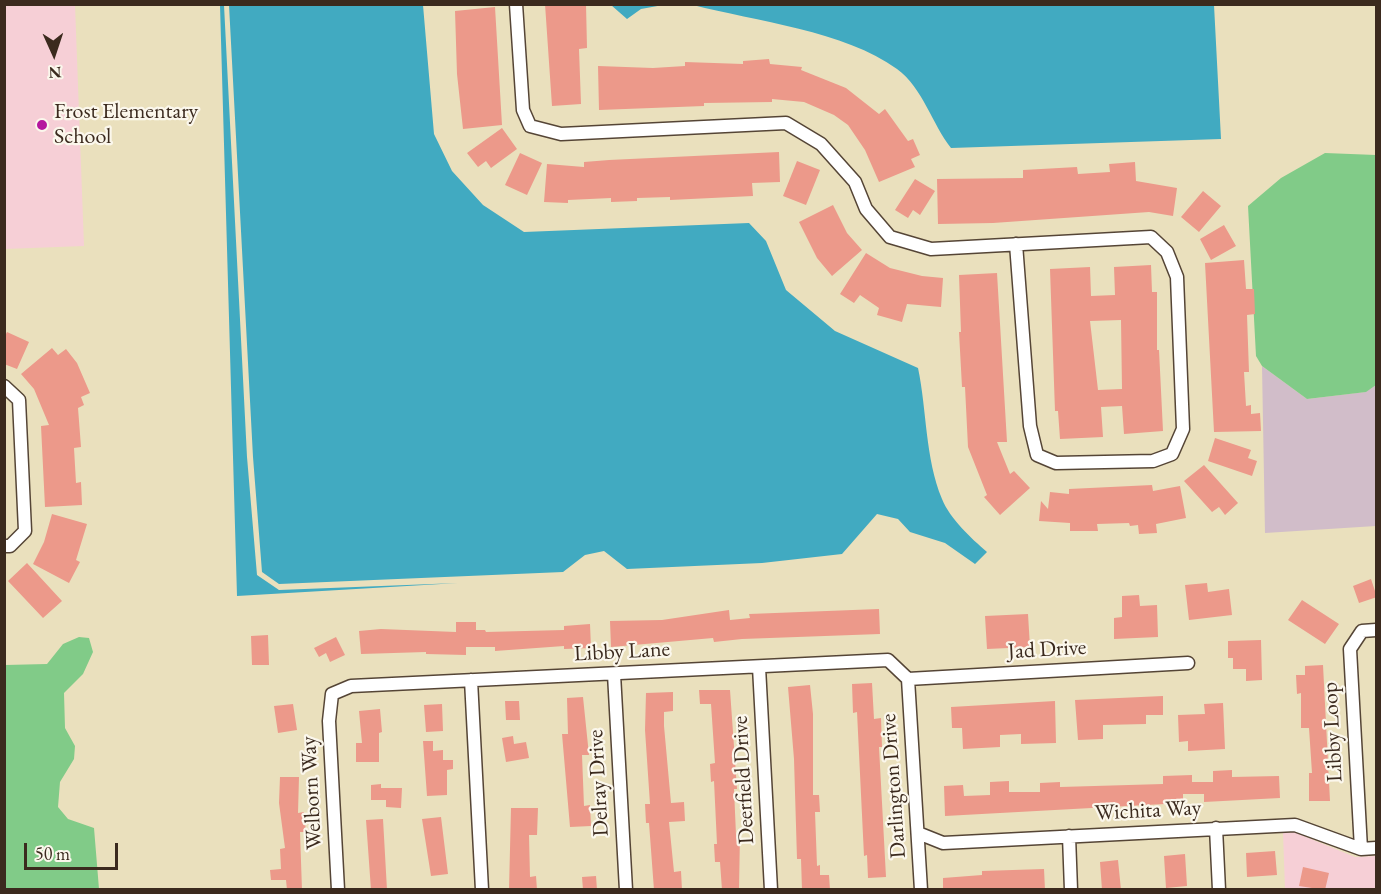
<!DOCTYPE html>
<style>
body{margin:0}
#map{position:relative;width:1381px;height:894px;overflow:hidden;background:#eae0bd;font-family:"EB Garamond",serif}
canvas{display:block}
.frame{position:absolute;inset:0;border:6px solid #3b2a1e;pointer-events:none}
.north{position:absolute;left:24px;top:24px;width:60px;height:60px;-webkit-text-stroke:4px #fbf7ec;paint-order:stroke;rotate:177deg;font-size:16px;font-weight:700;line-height:24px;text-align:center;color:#3b2a1e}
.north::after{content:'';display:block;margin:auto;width:21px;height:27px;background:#3b2a1e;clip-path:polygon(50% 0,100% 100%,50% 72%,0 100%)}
.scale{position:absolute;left:24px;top:843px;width:94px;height:27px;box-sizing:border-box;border:3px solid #3b2a1e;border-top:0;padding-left:8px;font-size:18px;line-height:21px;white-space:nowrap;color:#3b2a1e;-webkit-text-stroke:4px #fbf7ec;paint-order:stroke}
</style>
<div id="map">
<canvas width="1381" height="894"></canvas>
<div class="frame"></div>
<div class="north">N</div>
<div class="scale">50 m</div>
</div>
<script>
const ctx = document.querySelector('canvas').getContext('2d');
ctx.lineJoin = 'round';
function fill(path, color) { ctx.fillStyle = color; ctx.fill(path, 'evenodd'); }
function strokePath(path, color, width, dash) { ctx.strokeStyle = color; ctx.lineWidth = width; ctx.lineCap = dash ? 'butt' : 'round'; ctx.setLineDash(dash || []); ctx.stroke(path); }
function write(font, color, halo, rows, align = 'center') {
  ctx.font = font + ' "EB Garamond",serif'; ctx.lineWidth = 4.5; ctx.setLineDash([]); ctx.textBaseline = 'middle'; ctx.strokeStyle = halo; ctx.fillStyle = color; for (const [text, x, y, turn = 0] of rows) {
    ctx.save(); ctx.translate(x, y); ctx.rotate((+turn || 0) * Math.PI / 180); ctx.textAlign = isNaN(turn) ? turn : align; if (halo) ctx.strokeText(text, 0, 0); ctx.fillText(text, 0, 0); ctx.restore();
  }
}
fill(new Path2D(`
 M4 5H75L84 246 5 249Z
 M1294 832 1355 857 1376 856V889H1285L1283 833Z`), '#f6cfd6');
fill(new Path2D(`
 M1262 366 1307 399 1365 392 1376 385V526L1265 533Z`), '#d1bdc9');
fill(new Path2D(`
 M1325 153 1376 155V385L1366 392 1307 399 1262 366 1256 356 1248 206 1281 178Z
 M79 637 89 638 93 652 83 674 64 693 65 728 75 746 74 759 60 782 58 807 68 819 94 828 99 889H5V665L47 664 63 644Z`), '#81cb88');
fill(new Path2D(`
 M220 5H224L247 457 257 575 279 590 458 583 237 596Z
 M229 5H423L434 134 452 171 483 205 524 232 749 223 766 241 786 290 835 331 918 368C927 411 925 458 942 499 950 519 971 538 987 552L975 564 945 543 910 532 898 519 877 514 842 554 762 563 627 569 604 551 585 555 563 572 279 584 262 572 253 457Z
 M611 5V4L663 5 641 9 627 19Z
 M693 5H1214L1221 139 951 148C932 124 923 88 897 69 845 31 755 21 693 5Z`), '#41aac1');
fill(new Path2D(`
 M545 4H586L587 48 579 49 581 104 552 106Z
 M495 7 502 125 463 129 457 74 455 11Z
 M769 59 770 64 802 67 801 70 846 88 879 114 885 109 908 141 913 139 920 155 911 159 915 167 879 182 865 150 848 125 834 115 804 102 772 99V102L704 103V106L599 110 598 66 653 68 685 66V62L743 64V61Z
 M502 128 517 149 491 168 486 161 478 167 467 153Z
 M779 152 780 182 752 183 753 196 670 200V197L637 198V201L611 202V198L568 200V203L544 202 547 164 584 167V162L609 160Z
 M520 153 542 163 527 195 505 185Z
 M797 161 820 170 806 205 783 196Z
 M1135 162 1136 181 1177 188 1173 216 1149 212 993 223 938 224 937 179 1023 178V170L1077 167 1078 174 1110 172 1109 164Z
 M915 179 935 191 920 215 913 210 908 218 895 210Z
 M1203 191 1221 206 1199 232 1181 217Z
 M833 205 847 233 862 250 832 276 817 258 799 222Z
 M1224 225 1236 246 1211 260 1200 239Z
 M866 253 890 268 922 276 943 278 941 307 907 304 902 322 877 315 879 308 860 295 854 303 840 294Z
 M1244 260 1246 289H1254L1255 314 1247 315 1249 372H1244L1246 406 1251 405V414L1260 413 1261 431 1214 432 1205 263Z
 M1151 265 1152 292H1157V350H1159L1163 431 1124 434 1122 406 1101 407 1103 437 1060 439 1058 411H1055L1050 269 1090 267 1091 296 1115 295 1114 267ZM1121 320 1122 389 1098 390 1090 321Z
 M997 273 1007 442H997L1010 474 1014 471 1030 488 1000 515 984 497 987 495 968 447 965 387H962L959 332H961L959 275Z
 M7 332 29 342 17 369 4 364V338Z
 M52 348 58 355 66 349 77 363 90 393 81 397 84 405 78 408 81 447 74 448 76 483 81 482 82 505 45 507 41 426 49 425 34 389 21 374Z
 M1215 438 1251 450 1248 458 1257 461 1252 476 1208 461Z
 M1204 465 1238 503 1225 515 1219 507 1212 512 1184 481Z
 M1152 485 1153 491 1180 486 1186 518 1156 524 1157 533 1139 534 1138 525 1130 526 1129 523 1097 524 1098 531H1070V523L1039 521 1041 501 1048 509 1050 492 1069 494V489Z
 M52 514 87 524 76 560 80 562 69 583 33 564 44 542Z
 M27 563 62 601 43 618 8 581Z
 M1371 579 1377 597 1359 603 1353 586Z
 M1207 583 1208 592 1229 589 1232 615 1189 620 1185 585Z
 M1139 595 1140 606 1157 605 1158 637 1114 639V618L1122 617V596Z
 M1302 600 1339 624 1325 644 1288 620Z
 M879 609 880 634 742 639 714 642 713 638 611 647 610 621 662 620 729 610 730 620 750 618 749 614Z
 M1028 614 1030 647 987 649 985 616Z
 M456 622H476V630H485L486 632 564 630V626L590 624 591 648 564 649V646L495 651V647H466V655L426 654V652L361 654 359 631 381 629 456 632Z
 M268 635 269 665H252L251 636Z
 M336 637 345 655 330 662 326 653 319 657 314 648Z
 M1261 640 1262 680 1246 681V669H1233V658H1228V641Z
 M1323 665 1330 801H1309V773H1312L1309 728H1301V693L1297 694 1296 675H1305V666Z
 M872 683 874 719 881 718 882 747H879L886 877 868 878 867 855 864 856 857 712 853 713 852 684Z
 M810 685 813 714V795H819L820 812H815L817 866 820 865V875H829L830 890H802L801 859H797L794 759 788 687Z
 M699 690H730L737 789H734L736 835 740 834 739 890H722L720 862H715L714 844H717L714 781 711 782 710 764 715 763 711 704H700Z
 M673 692V711L664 712V726L671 803 684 802 685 821 669 822 674 872 681 871 682 890H654L649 823H646L645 804H650L645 730 646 693Z
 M1163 696V715H1146V724L1103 725V739L1078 740 1075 700Z
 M583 697 589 755H582L584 806 590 805 591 826 570 827 562 734H568L567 698Z
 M505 701H519L520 720H506Z
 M1055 701 1056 743 1021 744V734L1000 735V747L963 749 962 728H952L951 707Z
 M1223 703 1225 749 1188 751V741L1179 742 1178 715 1205 714 1204 704Z
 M293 704 297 730 278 733 274 706Z
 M442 704 443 731 426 732 424 705Z
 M380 709 382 732 379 733V762H356V743H362L359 711Z
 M513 736 514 744 526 742 529 758 506 762 502 738Z
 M423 741H433V751L443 750V760H453V769L447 770V795L427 796Z
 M1232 770V777L1279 776 1280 798 1204 802V794H1183V803L945 816 944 786 963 785 964 796 990 795V782L1009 781V792H1040V783L1060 782V787L1163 784V776L1192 775V782H1213V771Z
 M280 777H299L298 813 304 812 306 832H300L302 890H287L286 880H271L270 870 281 869 280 849 285 848 279 803Z
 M381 784V788H402L401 808 386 807V800H371V785Z
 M511 808H538L537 835H529L530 877 536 876 537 890H509Z
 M441 817 448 874 431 876 422 819Z
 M383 819 387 890H371L366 820Z
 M1275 851 1277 875 1247 877 1246 853Z
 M1185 854 1187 886 1166 888 1164 856Z
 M1118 860 1121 890H1102L1100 862Z
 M1303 867 1329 873 1325 890 1299 886Z
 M1044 869 1045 890H943V878L982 875V871Z
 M596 876 597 890H583L582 877Z`), '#ec998a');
const minor = new Path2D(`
 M516 4 523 110 530 126 561 134 786 123 821 144 855 182 866 209 890 237 931 249 1151 237 1167 252 1177 277 1183 429 1172 454 1153 461 1056 463 1037 455 1030 426 1016 244
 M4 386 19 400 25 531 10 546H4
 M759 667 771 890
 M614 674 626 890
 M908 679 1188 663
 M908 679 921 890
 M471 680 482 890
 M1216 828 1219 890
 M918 833 943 843 1295 825 1361 849 1376 848
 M1069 836 1071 890
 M1361 849 1350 649 1362 631 1376 630
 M338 890 329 721 332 694 351 686 888 660 908 679`);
strokePath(minor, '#554536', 15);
strokePath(minor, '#fff', 12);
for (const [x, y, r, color] of [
 [42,125,6,"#b5179e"]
]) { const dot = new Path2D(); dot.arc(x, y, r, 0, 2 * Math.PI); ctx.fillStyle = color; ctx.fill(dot); strokePath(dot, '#fbf7ec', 2); }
write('22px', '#3b2a1e', '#fbf7ec', [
 ["Frost Elementary",54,112],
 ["School",54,137]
], 'left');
write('22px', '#3b2a1e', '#fbf7ec', [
 ["Jad Drive",1047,650,-3],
 ["Libby Lane",622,652,-3],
 ["Libby Loop",1333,732,-93],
 ["Deerfield Drive",744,780,-93],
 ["Delray Drive",599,783,-93],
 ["Darlington Drive",894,786,-94],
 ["Welborn Way",312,793,-93],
 ["Wichita Way",1148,811,-3]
]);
</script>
